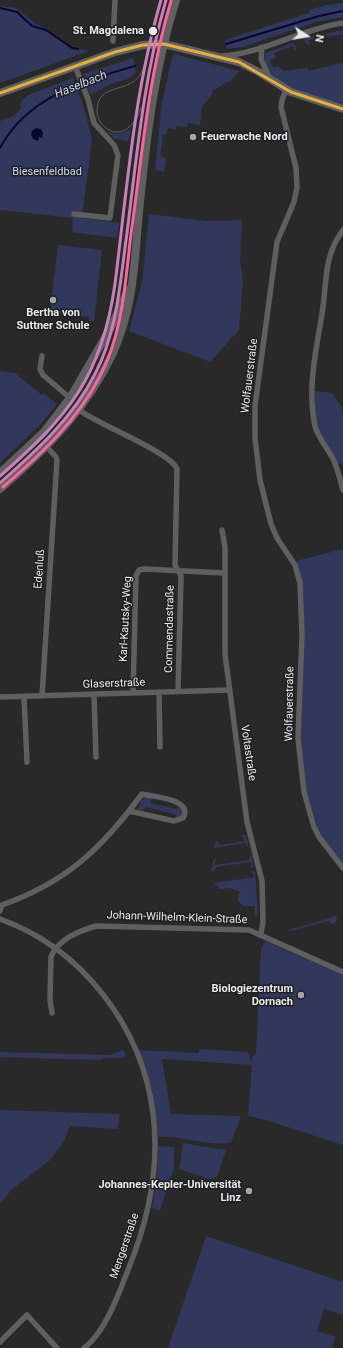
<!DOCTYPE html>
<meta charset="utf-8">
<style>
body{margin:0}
#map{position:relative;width:343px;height:1348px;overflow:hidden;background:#29292a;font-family:Roboto,sans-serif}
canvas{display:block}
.north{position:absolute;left:287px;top:16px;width:40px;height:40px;-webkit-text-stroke:3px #1e1f21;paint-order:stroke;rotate:102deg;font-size:11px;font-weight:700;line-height:16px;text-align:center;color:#e9e9eb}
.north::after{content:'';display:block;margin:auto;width:14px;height:18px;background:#e9e9eb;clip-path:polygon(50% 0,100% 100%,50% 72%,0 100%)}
</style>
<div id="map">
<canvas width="343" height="1348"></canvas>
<div class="north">N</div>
</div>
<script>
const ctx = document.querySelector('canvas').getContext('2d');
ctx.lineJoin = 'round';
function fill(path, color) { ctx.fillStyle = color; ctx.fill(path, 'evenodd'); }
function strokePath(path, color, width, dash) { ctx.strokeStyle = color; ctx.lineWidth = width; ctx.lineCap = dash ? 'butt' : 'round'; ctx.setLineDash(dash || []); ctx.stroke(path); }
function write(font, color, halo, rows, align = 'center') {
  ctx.font = font + ' Roboto,sans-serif'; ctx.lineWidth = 3; ctx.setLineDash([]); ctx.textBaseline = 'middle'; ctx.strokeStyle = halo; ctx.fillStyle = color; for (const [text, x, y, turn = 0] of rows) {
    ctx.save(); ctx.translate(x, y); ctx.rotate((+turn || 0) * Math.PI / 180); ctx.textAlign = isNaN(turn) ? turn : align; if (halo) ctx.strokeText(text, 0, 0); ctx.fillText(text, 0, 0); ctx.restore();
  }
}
fill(new Path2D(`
 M343 3V17L316 22 243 47 227 49 225 40 309 13V10L326 5Z
 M0 6 16 8 35 23 48 30 72 48 89 51 0 83Z
 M343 30V34L309 40 310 46 305 43V39L307 38Z
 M293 43 297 47 295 51 293 46 274 53 276 58 270 60 273 68 278 66 284 71 307 68 308 71 343 63V106C321 99 259 86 265 53Z
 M174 54 239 71 230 82 229 81 212 91 213 93 202 107 200 125 188 123 187 127 176 126V130L168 128 166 134 163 135 160 156 166 158 164 172 155 170 162 103 172 57Z
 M133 58 136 72C129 81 121 80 111 84 104 87 98 92 90 95L83 74Z
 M73 78 83 105 92 139 82 218 119 223 117 238 72 232 73 218 0 210V121L12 117 21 109 20 105 22 100 28 95Z
 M131 130 128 141 115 139 107 132 117 134Z
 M149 214 206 221 242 220 240 260 243 281 239 330 210 362 129 331 142 282Z
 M58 245 102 250 94 321H89V317L50 313Z
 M0 371 15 373 42 395 44 393 57 404 39 426 0 463Z
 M315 391 332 393 341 406 343 415V463L338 464C333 453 326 445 320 434 314 422 315 405 315 391Z
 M343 549V864L320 835 306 790 300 745 301 576 296 561Z
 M148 797 153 798 150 803 177 809 181 804 183 807 181 816 173 820 177 815 146 807 142 811 137 810 142 800Z
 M242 835H246L249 848 245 843 213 848 217 840 220 845 245 841Z
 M251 854 254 867 251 868 252 862 216 867 214 873 211 870 214 859H216L214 865 249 860Z
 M251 871H255L258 916H255V906H243L238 901V895L241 892 231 888 220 889 214 883 255 877Z
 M330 914 337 917 336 922 333 924 328 921 290 931 288 930 334 917Z
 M265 941 343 975V1145L266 1120 248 1116 252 1065 162 1059 171 1114 241 1116 231 1142C215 1148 180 1135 158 1137 157 1118 154 1099 149 1080 145 1069 140 1061 139 1050L199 1053V1049L248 1052 252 1064V1057L256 1053 261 949Z
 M123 1050 126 1055 123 1058H104L101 1060 0 1057V1052L110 1055Z
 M0 1110 120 1114 117 1129 70 1126 63 1143 49 1161 11 1190 0 1204Z
 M183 1143 226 1150 217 1177 209 1179 179 1169Z
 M158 1146 174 1147V1168L160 1211 152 1208 157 1179Z
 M206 1236 343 1282V1315L324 1309 317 1331 335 1337 332 1348H168Z`), '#31385b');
fill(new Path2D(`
 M36 128 41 129 43 133 42 138 39 137 38 141 33 139 31 135 32 131Z`), '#0a0536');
strokePath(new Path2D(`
 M0 8 17 12 32 26 46 30 72 48 78 49
 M226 44 319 16 343 11
 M0 148C27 97 83 81 135 66`), '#0a0536', 2);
strokePath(new Path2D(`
 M113 41 115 0
 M262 47 261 59 269 77
 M222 56C264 53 301 29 343 23
 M286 90 282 100 281 107 296 168 297 187 294 202 277 242 255 406V438L260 480 271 524 277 538 295 565 300 583 302 635 298 738 304 792 314 827 319 837 343 868
 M74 214 110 218 118 155 114 145 94 123 88 99 75 66
 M343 230C323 257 327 283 322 314 316 351 307 388 315 426 318 439 329 449 334 461 338 470 340 480 343 490
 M42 356 40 369 43 375 70 398
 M79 410C99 425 170 452 177 469L175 565 181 576 178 692
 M222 530 225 547V654L247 822 262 881 263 922 261 933
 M159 692 160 747
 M133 693 136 576 139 570 144 569 225 573
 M94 695 96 757
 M42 696 57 460 56 457 47 447
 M0 697 229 690
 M24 697 27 762
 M0 911 2 905C67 882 102 848 142 794 154 797 194 799 183 818L174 821 129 811
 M0 919C82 948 142 1027 153 1113 160 1167 148 1221 128 1270 119 1293 105 1333 84 1348
 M52 1013 50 1000 51 957C58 939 79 931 96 926L249 930 343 972
 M0 1342 27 1315 57 1348`), '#5f5f5f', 5.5);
strokePath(new Path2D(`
 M0 93 115 52 143 45 164 44 239 62 259 72 291 92 343 109
 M0 473 44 432 70 398 110 329 128 290
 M0 489C46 449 87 409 113 353 136 301 134 257 140 202 147 133 155 66 176 0`), '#606061', 8);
strokePath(new Path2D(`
 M141 108C137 123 121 141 105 127 100 123 97 117 97 111 97 87 119 91 133 82 140 77 143 70 146 62`), '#606061', 1);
strokePath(new Path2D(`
 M0 93 115 52 143 45 164 44 239 62 291 92 343 109`), '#e4ae44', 3);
strokePath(new Path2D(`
 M0 483C36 451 73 418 95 374 118 330 120 281 127 233 137 154 144 76 166 0`), '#c881b8', 3);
strokePath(new Path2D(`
 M3 487C40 455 76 422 99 378 123 334 125 283 131 234 142 156 148 78 171 1`), '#f8669c', 3);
strokePath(new Path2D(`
 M0 476C69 416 102 376 115 284 127 189 134 92 161 0`), '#c881b8', 3);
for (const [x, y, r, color] of [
 [153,31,5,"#e9e9eb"],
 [193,137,4,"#a6a6a7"],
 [53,300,4,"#a6a6a7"],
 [301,995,4,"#a6a6a7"],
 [249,1191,4,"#a6a6a7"]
]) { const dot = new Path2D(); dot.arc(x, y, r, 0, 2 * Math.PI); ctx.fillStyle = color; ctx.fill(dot); strokePath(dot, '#1e1f21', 1.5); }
write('bold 11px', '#e9e9eb', '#1e1f21', [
 ["St. Magdalena",144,31]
], 'right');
write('bold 11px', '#e9e9eb', '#1e1f21', [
 ["Feuerwache Nord",201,137,"left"],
 ["Bertha von",53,313,"center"],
 ["Suttner Schule",53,326,"center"],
 ["Biologiezentrum",293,989],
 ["Dornach",293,1002],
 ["Johannes-Kepler-Universität",241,1185],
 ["Linz",241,1198]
], 'right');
write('11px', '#cfd8fd', '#1e1f21', [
 ["Biesenfeldbad",47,172]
]);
write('11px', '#e9e9eb', '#1e1f21', [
 ["Wolfauerstraße",250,376,-83],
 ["Edenluß",40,569,-86],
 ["Karl-Kautsky-Weg",126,619,-87],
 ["Commendastraße",170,629,-89],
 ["Glaserstraße",114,684,-2],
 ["Wolfauerstraße",290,704,-89],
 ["Voltastraße",248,753,82],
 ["Johann-Wilhelm-Klein-Straße",177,918,2],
 ["Mengerstraße",125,1246,-71]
]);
write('italic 12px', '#cbd5f9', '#1e1f21', [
 ["Haselbach",81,85,-22]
]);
</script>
